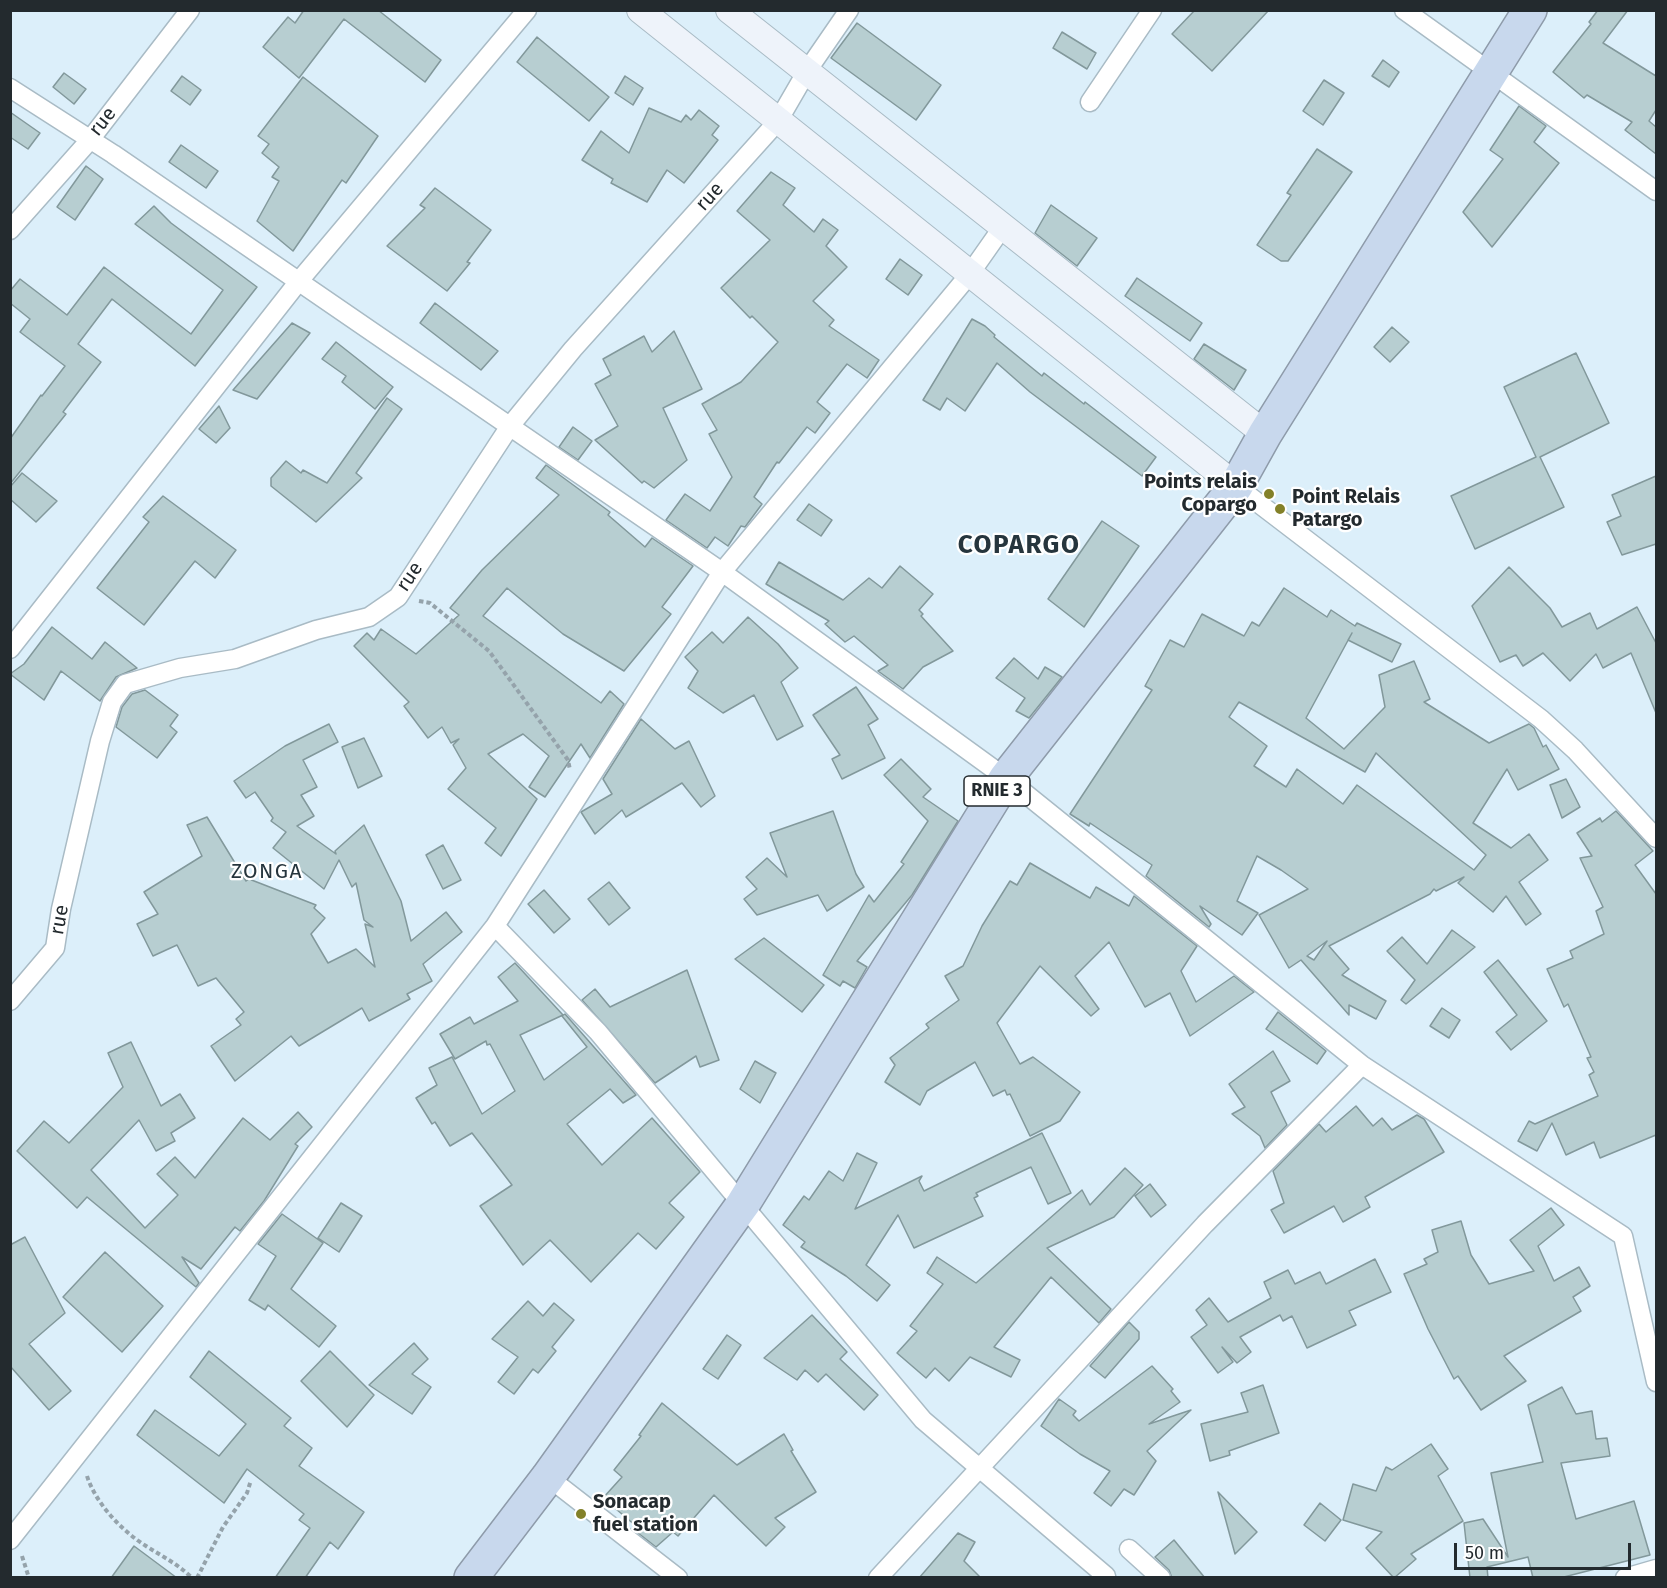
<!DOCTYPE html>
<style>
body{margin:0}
#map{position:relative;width:1667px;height:1588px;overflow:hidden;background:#dceffa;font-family:"Fira Sans",sans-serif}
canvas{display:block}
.frame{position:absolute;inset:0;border:12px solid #232a2e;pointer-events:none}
.scale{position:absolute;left:1454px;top:1543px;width:177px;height:27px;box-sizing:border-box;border:3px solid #232a2e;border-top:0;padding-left:8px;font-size:18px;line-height:21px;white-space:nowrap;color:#232a2e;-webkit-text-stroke:4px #fff;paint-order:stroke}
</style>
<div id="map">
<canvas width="1667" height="1588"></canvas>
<div class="frame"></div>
<div class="scale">50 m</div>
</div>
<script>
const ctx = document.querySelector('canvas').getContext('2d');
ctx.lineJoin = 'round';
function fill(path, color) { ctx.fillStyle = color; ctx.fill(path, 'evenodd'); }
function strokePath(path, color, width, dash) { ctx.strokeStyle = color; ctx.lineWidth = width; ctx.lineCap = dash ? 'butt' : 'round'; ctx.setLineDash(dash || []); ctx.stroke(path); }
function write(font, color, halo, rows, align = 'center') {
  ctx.font = font + ' "Fira Sans",sans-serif'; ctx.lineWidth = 4.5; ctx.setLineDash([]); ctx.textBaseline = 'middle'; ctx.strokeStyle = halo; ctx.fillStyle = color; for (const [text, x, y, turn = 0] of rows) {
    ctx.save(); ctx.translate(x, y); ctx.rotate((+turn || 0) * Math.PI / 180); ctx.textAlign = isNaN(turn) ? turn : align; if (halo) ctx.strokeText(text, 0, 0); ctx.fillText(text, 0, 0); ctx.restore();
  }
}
const building = new Path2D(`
 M304 10H378L441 60 425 82 344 19 299 78 263 47 288 17 295 23Z
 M1195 10H1269L1212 71 1172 34Z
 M1598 10H1628L1603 43 1656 76V110L1649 121 1656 127V154L1625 130 1632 122 1587 95 1584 98 1553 72 1591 24 1589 22Z
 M857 23 941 85 916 120 831 58Z
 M1062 32 1096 53 1087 69 1053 48Z
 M537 37 609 97 589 121 517 62Z
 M1383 60 1399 72 1389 87 1372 76Z
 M64 73 86 89 74 104 53 87Z
 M182 76 201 90 190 105 171 91Z
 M625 76 643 88 633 105 615 93Z
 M303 77 378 136 346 183 342 180 293 251 257 221 279 181 272 177 279 167 262 153 269 144 258 136Z
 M1324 80 1344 93 1323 125 1303 111Z
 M1519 106 1546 126 1534 142 1559 163 1492 247 1463 212 1503 159 1490 150Z
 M649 108 681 122 686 115 691 120 699 110 719 126 712 135 718 140 684 183 667 170 647 202 611 183 613 179 582 160 601 131 629 153Z
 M10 112 40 133 28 149 10 137Z
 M181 145 218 171 206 188 169 162Z
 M1317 149 1352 172 1288 261H1281L1257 245 1291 195 1287 193Z
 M86 166 103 179 75 220 57 207Z
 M771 172 795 188 783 205 814 232 823 219 838 230 826 246 847 267 813 301 834 320 829 326 879 360 867 378 847 364 817 402 830 413 815 433 807 427 779 463 777 462 754 497 762 504 745 527 741 526 728 546 715 537 707 548 666 520 685 494 710 511 732 477 709 434 717 430 702 404 741 382 778 342 752 316 750 318 721 288 770 240 737 211Z
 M435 188 491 230 467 262 470 263 447 291 387 246 425 208 420 205Z
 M1051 205 1097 238 1077 266 1035 233Z
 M154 206 171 223 257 287 195 366 112 299 78 344 101 362 63 412 66 414 10 484V439L41 395 42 396 65 366 20 332 30 319 10 303V291L20 279 67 315 104 267 191 334 223 290 135 224Z
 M900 259 922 275 908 295 886 279Z
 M1137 278 1202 323 1190 341 1125 296Z
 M435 303 498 351 481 370 420 323Z
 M972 319 985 326 995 335 994 337 1042 376 1044 373 1084 404 1085 402 1156 457 1142 476 1030 392 997 363 965 411 947 398 940 410 923 400Z
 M292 323 310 333 257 399 233 390Z
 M1392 327 1409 342 1390 362 1374 347Z
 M674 331 702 389 663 408 687 460 654 488 644 481 642 483 595 440 618 426 595 384 611 375 603 359 644 336 652 352Z
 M336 342 393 387 375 409 342 382 346 376 322 359Z
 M1204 344 1246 370 1234 390 1194 359Z
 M1576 353 1609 423 1540 457 1564 507 1475 549 1451 496 1536 457 1504 387Z
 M387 398 402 409 356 473 362 478 316 522 271 486V478L286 461 301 473 303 470 327 483Z
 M219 406 230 428 216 443 199 429Z
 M573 427 592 441 578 460 559 447Z
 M546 465 610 512 608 515 645 547 652 538 693 566 662 607 671 614 624 671 563 634 507 588 483 616 601 703 610 691 624 704 590 758 581 744 545 797 529 787 549 756 523 734 488 754 537 799 501 856 485 843 496 828 448 789 466 768 453 745 459 739 451 743 442 727 428 738 404 706 409 702 354 646 367 633 374 640 381 629 416 654 459 615 450 608 482 570 559 495 536 478Z
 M22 473 57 501 36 522 10 499V487Z
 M1656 476V544L1622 555 1607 522 1621 516 1612 495Z
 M163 496 236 550 215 578 195 561 144 625 97 588 149 522 143 517Z
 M809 504 832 520 821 536 797 520Z
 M1102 521 1139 546 1084 627 1048 599Z
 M779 562 843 600 869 578 882 588 900 566 933 594 919 610 923 614 921 616 953 651 923 667 903 689 878 671 888 665 854 636 845 642 825 624 829 621 766 584Z
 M1509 567 1550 608 1562 627 1590 613 1597 629 1637 607 1656 643V713L1631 653 1603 668 1596 654 1570 681 1543 653 1523 666 1516 655 1500 662 1472 606Z
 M1284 588 1327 617 1331 610 1355 626 1357 623 1401 644 1392 662 1348 640 1352 633 1306 718 1344 749 1385 707 1379 675 1414 661 1430 699 1424 702 1489 743 1529 724 1534 728 1543 747 1546 745 1559 769 1518 790 1507 769 1473 823 1511 848 1529 834 1548 860 1519 882 1541 914 1526 925 1506 896 1493 912 1458 883 1464 877 1436 891 1434 889 1430 894 1329 946 1349 969 1342 975 1386 1001 1376 1019 1349 1005V1015L1301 960 1289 968 1259 915 1308 889 1281 870 1257 856 1237 901 1258 913 1242 935 1200 906 1211 924 1209 927 1146 876 1152 865 1090 823 1089 826 1070 814 1152 690 1145 686 1170 640 1184 647 1202 614 1244 636 1252 622 1259 626ZM1239 702 1365 772 1376 753 1486 855 1474 870 1357 785 1343 804 1297 769 1286 787 1254 766 1267 746 1229 717ZM1327 941 1314 960 1307 956Z
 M748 617 778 644 798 668 781 682 803 726 777 740 754 695 723 713 688 688 698 671 685 657 712 632 723 643Z
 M52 627 92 659 105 642 137 668 116 677 100 701 61 671 44 700 10 674 24 664Z
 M1014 658 1038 679 1045 667 1062 677 1029 718 1016 711 1025 698 996 678Z
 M856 687 878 719 868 725 885 758 842 779 832 759 840 755 813 715Z
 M145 690 178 715 170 726 177 732 157 758 116 727 122 707 132 694Z
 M641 719 675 749 689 741 715 796 701 807 682 783 626 817 622 810 595 834 581 812 612 794 603 779Z
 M329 724 338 742 303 760 317 787 301 795 314 816 297 826 336 854 335 851 364 825 401 901 411 941 446 912 462 932 423 964 432 981 407 994 410 999 369 1021 362 1008 299 1046 291 1036 235 1081 211 1046 241 1025 236 1019 244 1012 216 978 198 986 177 945 153 956 137 924 158 914 144 892 202 856 187 825 207 817 246 881 249 879 316 905 314 908 325 918 311 934 328 963 356 949 375 967 365 924 373 927 364 920 356 883 352 887 339 860 324 889 273 848 286 832 271 821 273 818 255 792 246 798 234 781 285 746Z
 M364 738 382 776 358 788 342 747Z
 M901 759 931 789 923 797 958 821 912 895 857 961 867 967 855 988 843 981 840 986 823 975 869 895 874 902 904 864 901 862 928 821 884 775Z
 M1566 779 1580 807 1562 818 1550 785Z
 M833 811 856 874 864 887 827 911 818 895 757 915 744 899 757 889 746 877 767 858 787 877 770 833Z
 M1616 811 1653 851 1635 865 1656 894V1135L1600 1158 1594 1142 1566 1155 1552 1123 1537 1151 1518 1141 1529 1121 1535 1124 1598 1096 1589 1075 1594 1072 1587 1058 1591 1057 1568 1004 1564 1007 1547 969 1573 958 1570 951 1604 934 1596 911 1603 907 1580 858 1592 856 1577 833 1600 818 1602 822Z
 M443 845 461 880 443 889 426 855Z
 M1030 863 1090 898 1096 887 1129 906 1134 896 1197 946 1181 971 1196 1002 1234 976 1254 992 1190 1036 1170 993 1145 1007 1109 942 1075 976 1099 1009 1091 1016 1040 966 997 1023 1020 1064 1033 1057 1080 1092 1060 1121 1030 1136 1010 1094 1007 1095 1005 1090 993 1096 975 1062 927 1091 920 1105 885 1082 895 1065 890 1058 929 1028 926 1024 959 1000 945 976 963 966 982 926 1010 881 1017 885Z
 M609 882 630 908 609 925 588 899Z
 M544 890 570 919 554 933 528 904Z
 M1452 930 1475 947 1406 1004 1401 1000 1415 980 1387 951 1402 937 1427 964Z
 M764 938 824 985 802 1012 735 959Z
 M1498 960 1547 1021 1511 1050 1496 1032 1517 1015 1484 972Z
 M515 963 563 1015 520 1035 544 1080 587 1047 562 1016 565 1014 636 1095 623 1103 610 1089 567 1124 602 1165 652 1118 700 1172 669 1203 684 1217 656 1249 638 1233 591 1282 550 1240 523 1265 480 1206 512 1185 472 1133 450 1146 435 1122 432 1124 416 1098 437 1085 429 1068 452 1057 482 1114 515 1091 490 1044 487 1045 486 1041 455 1059 440 1034 470 1017 474 1024 518 1001 498 977Z
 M687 970 719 1060 700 1067 696 1056 655 1083 582 1000 595 989 610 1007Z
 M1442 1008 1460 1020 1449 1038 1430 1026Z
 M1278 1012 1326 1051 1317 1064 1266 1029Z
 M131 1042 161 1106 180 1094 195 1118 171 1133 175 1141 156 1151 139 1120 91 1170 145 1228 178 1195 157 1174 175 1157 195 1178 243 1118 270 1140 298 1112 312 1127 295 1144 298 1146 264 1201 240 1231 235 1227 201 1269 182 1257 199 1283 196 1287 87 1197 77 1208 17 1151 44 1121 69 1143 123 1087 108 1053Z
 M1273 1051 1290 1081 1271 1092 1287 1125 1265 1148 1260 1136 1232 1114 1245 1107 1229 1084Z
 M755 1061 776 1073 760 1103 740 1089Z
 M1356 1106 1373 1126 1382 1118 1392 1130 1417 1115 1424 1119 1444 1152 1365 1197 1370 1207 1343 1222 1334 1206 1284 1233 1271 1210 1284 1203 1273 1171 1319 1124 1326 1132Z
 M1042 1133 1071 1193 1048 1204 1031 1167 976 1193 978 1196 974 1198 983 1216 914 1248 898 1215 866 1265 890 1285 877 1301 846 1276 801 1247 805 1242 783 1225 804 1196 809 1200 829 1171 843 1181 857 1153 877 1163 855 1209 922 1176 919 1181 924 1191Z
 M1125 1168 1143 1185 1114 1217 1047 1248 1111 1309 1099 1323 1051 1277 994 1347 1020 1360 1011 1377 970 1357 949 1381 935 1368 926 1378 897 1353 917 1331 910 1326 943 1284 927 1273 937 1257 976 1283 1082 1190 1090 1205Z
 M1150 1184 1166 1205 1151 1217 1135 1196Z
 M341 1203 362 1216 339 1252 318 1238Z
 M1551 1208 1564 1225 1538 1246 1554 1281 1579 1267 1590 1286 1573 1297 1581 1311 1504 1356 1526 1381 1481 1410 1458 1376 1454 1379 1428 1329 1404 1274 1427 1264 1424 1259 1438 1252 1432 1230 1461 1221 1471 1255 1489 1284 1534 1271 1510 1240Z
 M282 1214 323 1243 291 1289 336 1326 319 1347 268 1305 265 1310 249 1300 276 1256 258 1244Z
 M25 1237 65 1313 29 1344 71 1391 49 1410 10 1366V1245Z
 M105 1252 163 1306 122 1352 63 1297Z
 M1375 1259 1391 1292 1349 1311 1356 1325 1307 1348 1292 1316 1283 1321 1280 1315 1240 1337 1251 1352 1237 1363 1222 1347 1233 1362 1218 1373 1191 1337 1207 1325 1196 1310 1209 1298 1228 1322 1271 1298 1264 1282 1288 1270 1295 1284 1320 1272 1326 1284Z
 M528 1301 543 1316 554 1303 574 1320 552 1347 556 1351 538 1373 533 1369 514 1394 498 1382 518 1357 492 1339Z
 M812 1315 847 1352 840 1359 878 1395 864 1410 826 1374 818 1382 805 1370 797 1380 764 1358Z
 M1129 1322 1139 1332V1339L1105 1378 1090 1366Z
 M727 1335 741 1345 718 1379 703 1369Z
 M414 1343 428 1359 412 1374 431 1387 412 1414 369 1385Z
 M209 1351 291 1418 284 1426 312 1448 299 1466 364 1512 338 1549 330 1542 305 1578H275L310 1528 299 1520 304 1514 247 1469 224 1503 137 1435 155 1410 219 1456 246 1424 190 1377Z
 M330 1351 374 1395 347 1427 301 1381Z
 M1152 1366 1173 1389 1171 1391 1180 1402 1149 1424 1191 1410 1147 1451 1156 1461 1134 1495 1124 1489 1111 1506 1094 1493 1110 1471 1080 1454 1041 1426 1059 1399 1076 1411 1073 1415 1079 1421Z
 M1263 1385 1279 1433 1229 1451 1230 1455 1210 1461 1201 1424 1248 1412 1241 1393Z
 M1562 1387 1576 1414 1592 1411 1596 1439 1607 1438 1610 1456 1561 1463 1576 1519 1634 1501 1650 1555 1560 1578H1533L1528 1557 1487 1567 1488 1578H1470L1464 1523 1483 1519 1508 1557 1491 1473 1543 1462 1528 1405Z
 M662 1403 737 1465 784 1434 793 1450 791 1451 816 1492 775 1518 785 1527 766 1546 714 1495 678 1536 673 1532 656 1547 633 1529 636 1526 603 1498 622 1477 614 1470 641 1436 639 1435Z
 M1431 1444 1448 1469 1438 1476 1463 1521 1411 1554 1416 1559 1394 1578 1366 1548 1382 1532 1343 1520 1353 1484 1376 1491 1386 1467 1392 1470Z
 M1218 1492 1257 1532 1235 1554Z
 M1320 1503 1341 1520 1325 1541 1304 1525Z
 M958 1533 975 1542 964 1561 981 1578H919Z
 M1174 1540 1205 1578H1172L1169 1570 1155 1557Z
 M134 1546 177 1578H111Z`);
fill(building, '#b7ced1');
strokePath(building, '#82989b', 1.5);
const street = new Path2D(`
 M1404 10 1656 191
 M10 88 113 154 722 572 1006 778 1362 1065 1623 1236 1656 1382
 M1090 102 1152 10
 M10 230 89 141 190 10
 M1236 486 1541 719 1575 750 1656 838
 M10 649 299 281 527 10
 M495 926 598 1032 923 1420 1106 1576
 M10 1001 55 948 61 909 100 741 112 702 125 684 180 668 235 659 316 630 369 617 398 597 510 426 573 349 778 121 807 71 849 10
 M548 1477 678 1578
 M10 1540 495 926 722 572 969 275 1002 228
 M1129 1549 1161 1578
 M878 1578 1205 1224 1362 1065
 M1625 1578 1656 1569`);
const secondary = new Path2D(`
 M640 10 1236 486
 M729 10 1265 434`);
const highway = new Path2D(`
 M471 1578 548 1477 743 1204 1006 778 1236 486 1265 434 1530 10`);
strokePath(street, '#a9bbc5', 21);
strokePath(secondary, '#a9bbc5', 28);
strokePath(highway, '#8e9baa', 36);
strokePath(new Path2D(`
 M419 601 430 603 489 651 568 760 570 770
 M87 1476C96 1504 122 1531 146 1546 163 1557 178 1564 192 1578
 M22 1556 29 1578
 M197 1578 223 1527 247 1493 251 1480`), '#95a3ab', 4, [4.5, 3]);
strokePath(street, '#fff', 18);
strokePath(secondary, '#eef3fa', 26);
strokePath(highway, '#c8d8ed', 33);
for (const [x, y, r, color] of [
 [1269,494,6,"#838129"],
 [1280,509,6,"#838129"],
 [581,1514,6,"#838129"]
]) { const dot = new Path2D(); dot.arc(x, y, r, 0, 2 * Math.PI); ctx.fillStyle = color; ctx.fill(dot); strokePath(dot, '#fff', 2); }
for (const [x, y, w] of [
 [997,791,66]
]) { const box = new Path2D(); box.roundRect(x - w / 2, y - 15, w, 30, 4.5); ctx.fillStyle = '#fff'; ctx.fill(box); strokePath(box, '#232a2e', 1.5); }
write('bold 18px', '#232a2e', null, [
 ["RNIE 3",997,791]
]);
write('20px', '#232a2e', '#fff', [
 ["rue",103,122,-52],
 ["rue",710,197,-48],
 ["rue",410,577,-56],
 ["rue",60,920,-80]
]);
write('bold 20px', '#232a2e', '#fff', [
 ["Points relais",1257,482,"right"],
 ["Copargo",1257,505,"right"],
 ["Point Relais",1292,497],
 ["Patargo",1292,520],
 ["Sonacap",593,1502],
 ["fuel station",593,1525]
], 'left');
ctx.letterSpacing = '1.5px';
write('21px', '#26353d', '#fff', [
 ["ZONGA",267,872]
]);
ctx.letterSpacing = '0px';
ctx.letterSpacing = '1.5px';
write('bold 26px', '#26353d', '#fff', [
 ["COPARGO",1019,546]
]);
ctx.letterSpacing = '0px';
</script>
